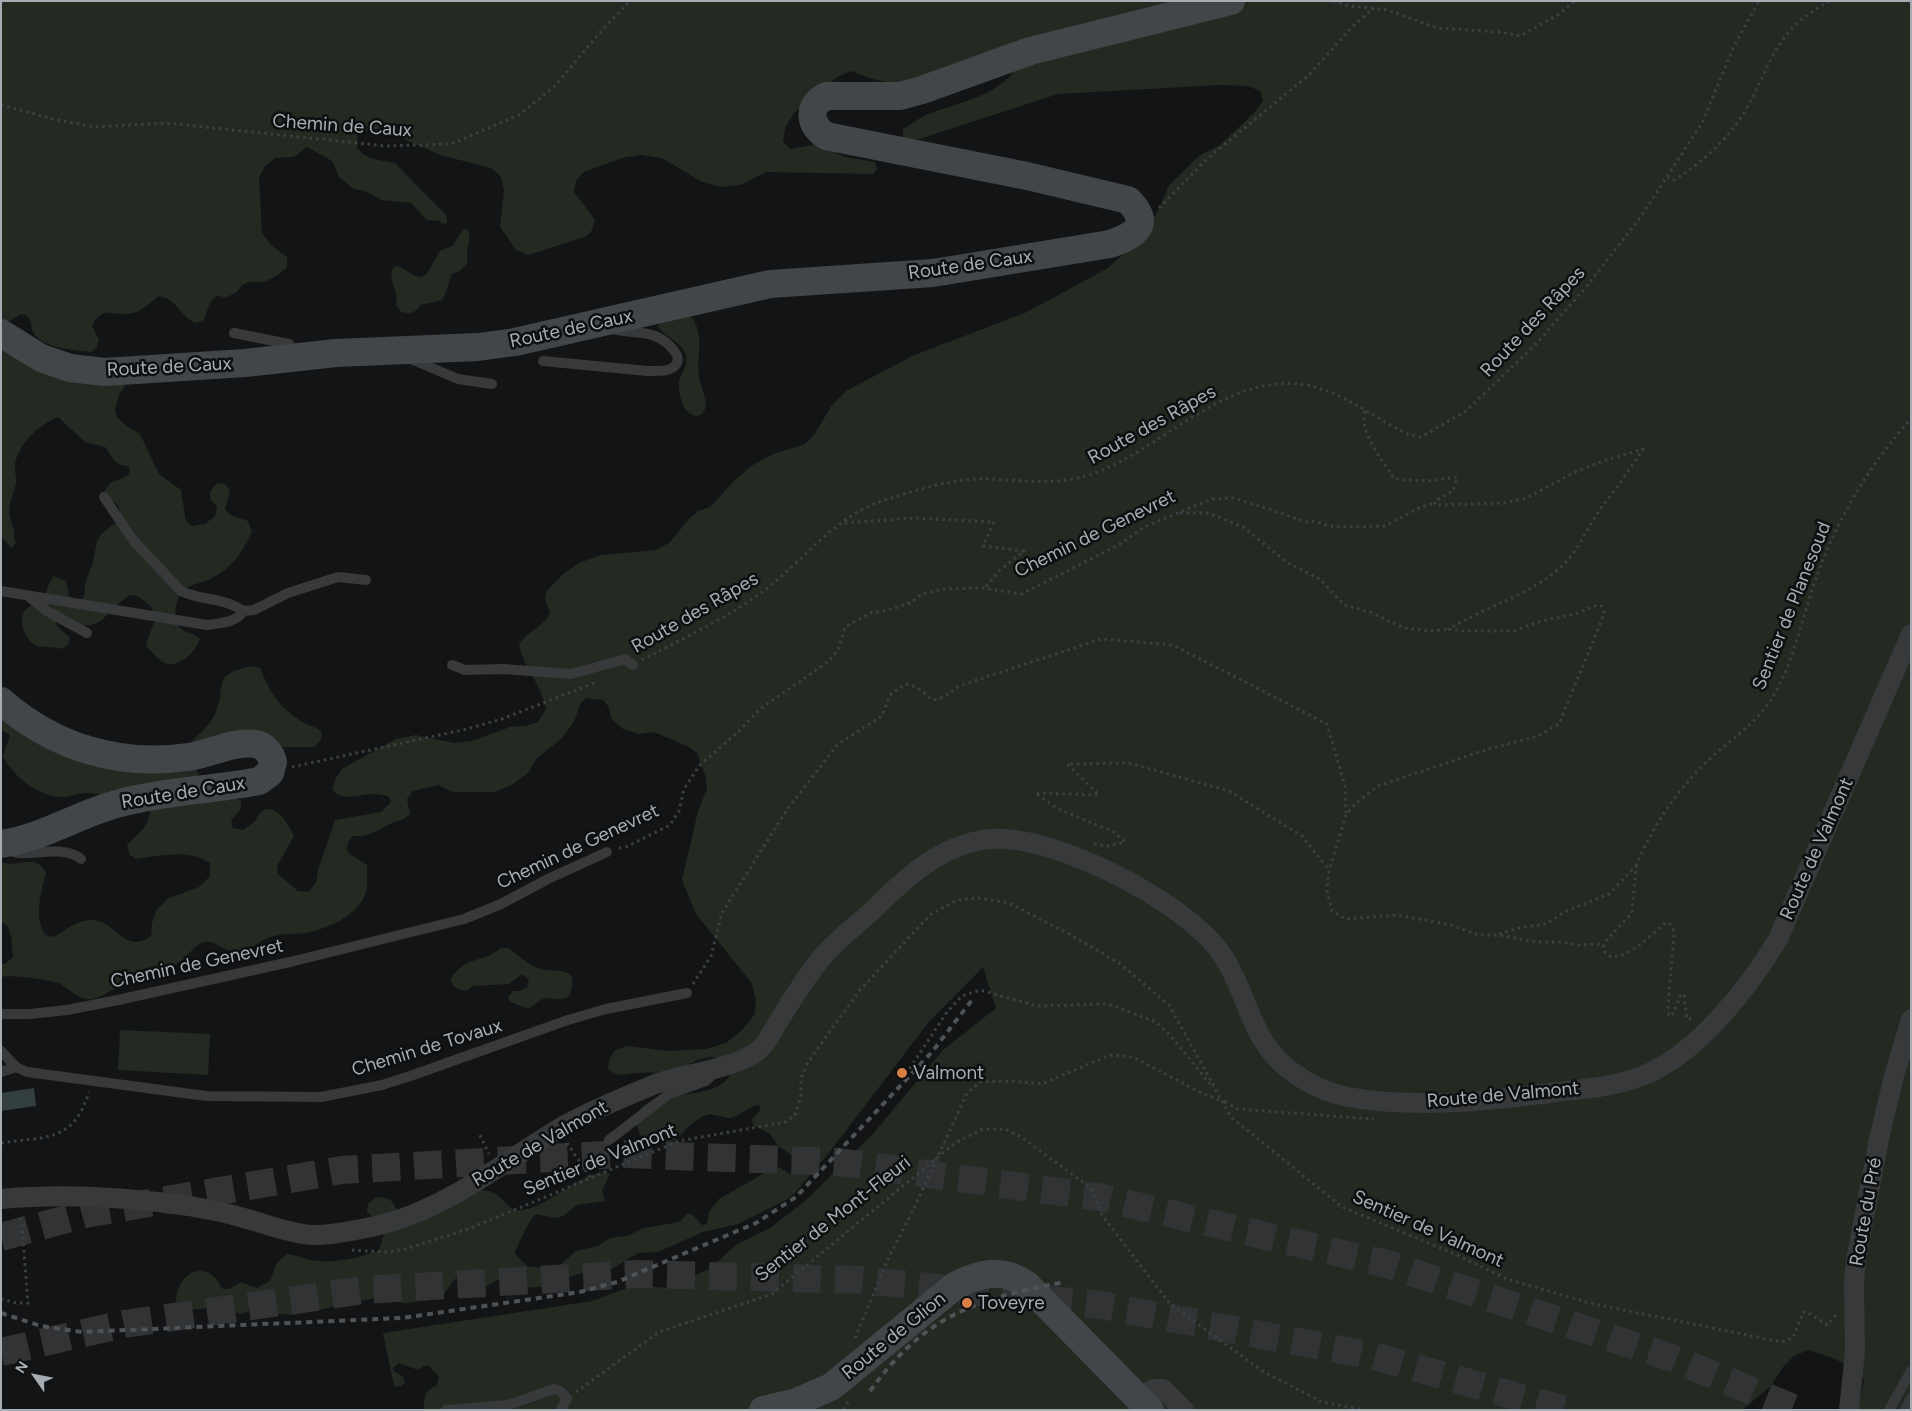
<!DOCTYPE html>
<meta charset="utf-8">
<style>
body{margin:0}
#map{position:relative;width:1912px;height:1411px;overflow:hidden;background:#131415;font-family:Figtree,sans-serif}
canvas{display:block}
.frame{position:absolute;inset:0;border:2px solid #a7aeb3;pointer-events:none}
.north{position:absolute;left:10px;top:1351px;width:50px;height:50px;-webkit-text-stroke:4px #0e0f10;paint-order:stroke;rotate:303deg;font-size:14px;font-weight:700;line-height:20px;text-align:center;color:#a7aeb3}
.north::after{content:'';display:block;margin:auto;width:18px;height:22px;background:#a7aeb3;clip-path:polygon(50% 0,100% 100%,50% 72%,0 100%)}
</style>
<div id="map">
<canvas width="1912" height="1411"></canvas>
<div class="frame"></div>
<div class="north">N</div>
</div>
<script>
const ctx = document.querySelector('canvas').getContext('2d');
ctx.lineJoin = 'round';
function fill(path, color) { ctx.fillStyle = color; ctx.fill(path, 'evenodd'); }
function strokePath(path, color, width, dash) { ctx.strokeStyle = color; ctx.lineWidth = width; ctx.lineCap = dash ? 'butt' : 'round'; ctx.setLineDash(dash || []); ctx.stroke(path); }
function write(font, color, halo, rows, align = 'center') {
  ctx.font = font + ' Figtree,sans-serif'; ctx.lineWidth = 5; ctx.setLineDash([]); ctx.textBaseline = 'middle'; ctx.strokeStyle = halo; ctx.fillStyle = color; for (const [text, x, y, turn = 0] of rows) {
    ctx.save(); ctx.translate(x, y); ctx.rotate((+turn || 0) * Math.PI / 180); ctx.textAlign = isNaN(turn) ? turn : align; if (halo) ctx.strokeText(text, 0, 0); ctx.fillText(text, 0, 0); ctx.restore();
  }
}
fill(new Path2D(`
 M1 1H1911V1410H1858L1864 1380C1852 1363 1828 1356 1808 1350L1794 1356 1783 1367 1771 1386 1742 1410H424C424 1397 424 1391 437 1385L439 1377 429 1366H424L418 1370 399 1363 393 1368 394 1371 403 1377 405 1383 399 1387 394 1386 383 1333 592 1301 635 1285 669 1288 711 1268 736 1245 770 1228 805 1201 871 1136 943 1050 996 1008 983 967 928 1023 832 1149 795 1193 786 1200 738 1224 703 1232 658 1252 638 1253 610 1270H591L540 1287 521 1288 507 1274 486 1287 474 1279 463 1276 455 1279 443 1295 437 1299 407 1303 371 1299 295 1315 266 1313 254 1309 242 1314 237 1313 232 1307V1298L227 1297C213 1308 192 1316 176 1301 176 1286 188 1266 206 1272 215 1274 218 1283 223 1289H229L241 1282 257 1288 270 1281 277 1263 287 1254C298 1255 306 1260 317 1261 332 1263 366 1257 379 1250L384 1234 378 1222 367 1212 368 1204 377 1197C395 1198 390 1201 399 1213L475 1190C499 1189 498 1199 516 1211 552 1208 574 1174 605 1172L610 1174 602 1191 605 1201 577 1205 563 1216 555 1218 536 1214C531 1217 516 1247 515 1254L527 1266 551 1269 559 1266 576 1251 598 1246 610 1238 627 1236 644 1228 679 1222 687 1214H692L702 1225 707 1224 709 1212 719 1199 770 1170 779 1167 790 1174 796 1172 798 1166 790 1154 778 1146 770 1134 753 1125 752 1119 760 1110V1107L757 1105C747 1107 739 1117 730 1118 722 1118 716 1113 707 1115 681 1122 681 1158 641 1137L635 1121C637 1117 639 1110 642 1107 664 1086 721 1104 732 1070 728 1067 722 1060 716 1058 704 1054 684 1068 672 1071 658 1074 649 1072 637 1073 623 1074 620 1078 608 1069L609 1060 615 1050 628 1046 667 1051 706 1049 726 1043 741 1031 755 1014 756 1000 752 984 742 971 696 914 682 880 698 811 707 789 706 778 697 753 687 746 654 732 639 734 623 729 612 719 608 706 603 700 586 698 580 704 574 722 561 739 537 758 528 773 513 784 495 792H453L438 785 413 791 407 799 410 814C402 822 396 820 388 825 374 832 369 837 353 836 337 854 356 856 367 865 367 874 368 884 366 892 359 916 327 929 305 933 294 935 282 933 271 937 259 940 250 952 237 952 225 953 216 940 205 942 195 944 189 955 181 961 161 977 136 983 112 990 105 993 98 999 91 999 80 1001 70 990 61 984 53 980 10 974 1 977V964H5L13 957 11 936 7 925 1 922V862C20 869 34 851 46 873 41 892 33 919 46 935L54 937C65 930 78 919 93 920 117 921 123 955 151 936L152 923 156 911 167 899 199 887 210 876V863C190 849 160 856 136 859L130 855 127 845C139 833 152 824 150 805 137 803 97 792 86 793 77 793 69 798 60 797 37 796 12 775 3 756L10 735 1 730V708L12 716 194 767 199 774 183 801 186 805 235 798 241 801V809L231 820 233 828 243 830C247 827 253 824 256 820 257 818 258 815 260 813 275 799 289 825 294 836L277 866 278 874 298 891 309 892 316 882 318 870 335 820 381 812 391 802 389 797C366 787 348 806 332 790L336 778 342 769 396 739 416 735 454 743 472 741 510 727 526 726 538 722 546 709C541 684 524 668 519 645 526 631 544 628 550 612L545 600 546 592 563 574 579 563 601 555 655 550 669 543 689 519 698 511 710 507 734 481 751 466 773 454 805 444 814 435 832 405 846 391 912 356 1027 312 1108 268 1140 239 1158 211 1169 185 1199 156 1221 144 1256 111 1263 100 1260 91 1248 86 1220 85 1058 94 913 141 903 137V129C910 125 918 119 926 115 957 102 997 98 1017 67L995 50C972 57 912 84 892 82 878 82 864 76 851 71L837 77 794 113 785 128 783 142 791 149 817 144 845 157 875 162 877 169 873 174 766 172 740 185 720 187 700 181 662 158 641 155 622 158 584 172 576 181 574 192 595 220 591 232 585 237 528 255 516 250 500 227 504 190 501 177 491 168 440 155 381 129 370 130 358 135 357 148 363 154 373 159 395 163 447 216V223L443 224 439 221 427 220 411 203 382 200 365 191 354 189 339 177 332 161 307 147 294 157 276 158 265 166 259 178 262 233 272 246 287 257V267L278 275 264 282H249L242 285 237 292 225 298 218 295 210 302 204 320 195 323C180 316 177 299 159 296 151 302 142 311 133 313 115 318 103 303 92 326L99 340 97 347 91 352C75 350 46 349 35 335 28 326 35 317 21 314L5 324 1 323Z
 M464 229 468 230C473 241 464 250 468 262L460 271 452 274 443 300 421 305C415 313 411 314 401 312L396 305C400 292 385 277 395 266L401 267 413 275 420 277 426 275 440 251 452 246Z
 M686 312C707 328 696 354 699 376 700 386 708 400 705 409 704 413 701 415 697 416 683 416 678 393 679 382 681 372 690 364 685 353 680 341 665 337 658 327L662 317Z
 M1 347 126 384 119 395 115 409 117 417 125 425 140 434 159 474 181 490 186 521 192 526 205 524 215 516 217 507 210 499V491L217 483 225 484 230 490 225 509 230 515 248 521 252 531C244 551 230 570 210 579 203 583 191 584 185 589 175 597 172 618 180 628 186 633 194 633 200 639 196 651 182 666 168 664 159 662 152 652 146 646 149 630 163 616 147 603 141 598 138 595 129 595 97 619 104 635 58 619L56 624C60 631 66 632 70 638L68 645 60 649C53 646 44 648 37 646 25 641 17 620 26 609 30 605 38 604 42 599 49 592 47 582 54 576L66 581 70 600 74 602 82 599 85 594V583L93 562 97 541 101 534 119 520 121 515 118 505 103 493 110 483 129 475 130 470 128 466C113 465 113 457 105 447L85 442 58 417C39 425 19 443 15 464 14 470 17 477 16 483 14 495 7 505 10 517 12 528 15 526 14 539L16 542 12 548 1 537Z
 M252 666 260 668C270 692 278 706 301 721 309 726 315 726 322 732L321 740 314 747H283L272 742 194 749 192 741C201 732 210 725 215 714 228 685 209 675 252 666Z
 M501 948H508C519 955 525 963 538 968 550 973 562 967 572 976 574 1013 552 993 541 1000 536 1002 533 1007 528 1009L511 1002 508 998 513 991H520L527 987 529 980 525 976 521 975 509 984 473 986 467 991C458 990 454 988 450 980 466 954 480 965 501 948Z
 M120 1030 210 1034 208 1075 118 1070Z`), '#242922');
fill(new Path2D(`
 M34 1088 36 1106 1 1111V1093Z`), '#323e40');
strokePath(new Path2D(`
 M1 1237 85 1214 342 1170 621 1154 839 1162 1098 1197 1387 1264 1672 1358 1798 1410
 M1 1352 124 1324 364 1290 638 1274 862 1280 1100 1305 1374 1356 1565 1410`), '#313335', 28, [28, 14]);
strokePath(new Path2D(`
 M1333 1 1349 6 1388 10 1437 28 1501 32 1520 36 1556 16 1575 1
 M1 105 57 120 95 127 166 123 386 146 451 144 519 115 554 87 603 29 630 1
 M1667 177 1674 180C1702 163 1728 139 1745 111 1773 62 1774 30 1830 1
 M1159 208 1207 159 1309 75 1353 26 1374 8
 M1365 411C1359 434 1383 460 1394 479L1428 481 1457 477 1453 491 1435 501V505L1505 503 1527 498 1573 473 1603 461 1643 449C1630 469 1616 489 1601 508 1588 526 1579 550 1563 565 1530 596 1486 606 1449 629L1461 631H1514L1541 621 1576 614 1597 605 1602 606 1604 613 1601 622 1559 724 1538 736 1485 750 1378 786 1355 804 1346 815 1329 871 1327 890 1332 911 1346 919 1397 915 1451 925 1478 935H1499L1535 942H1560L1578 945 1603 944 1605 952 1611 957C1632 956 1649 936 1664 924L1669 923 1673 928 1674 934 1668 1007 1669 1015 1672 1016 1681 994 1684 995 1687 1019 1693 1018
 M1180 513H1208L1243 527 1288 563 1320 579 1344 605 1370 612 1404 628 1432 631 1449 629
 M845 523 914 518 994 522 983 546 1024 551 1000 570 985 588
 M642 660C683 638 728 618 765 590 804 560 836 515 885 500 913 491 952 479 981 479 1018 479 1056 487 1092 474 1162 450 1225 372 1306 385 1344 392 1375 419 1410 435L1421 437 1466 411 1536 344 1587 286 1640 218 1702 123 1734 46 1759 1
 M292 767 467 729 502 719 594 683
 M1094 844 1108 846 1125 842 1114 832 1058 809 1035 793 1099 795 1067 764 1129 763 1229 791 1302 836 1329 870
 M619 848 626 847 670 825 679 811 684 789 699 766 738 732 760 709 829 661 838 650 845 627 872 612 885 611 910 603 922 594 942 589 982 588 1022 594 1120 544 1144 527 1212 499 1233 498 1269 509 1305 522 1314 521 1329 526 1350 527 1385 526 1419 508 1434 503
 M1636 866C1653 824 1680 786 1713 756 1736 736 1756 723 1772 698 1794 664 1804 609 1819 570 1839 516 1872 461 1911 419
 M1499 934 1518 928 1546 924 1564 912 1609 894 1636 866 1632 913 1603 944
 M693 984 711 956 722 913 786 811 838 744 882 716 890 695 905 684C936 689 922 715 959 686L1101 639 1173 645 1327 724 1345 786 1346 813
 M906 1074 947 1012 962 996 980 990 1037 1006 1108 1004 1156 1022 1170 1035 1211 1085
 M1225 1102 1237 1109 1374 1119
 M480 1135 489 1154
 M1 1143C46 1136 73 1143 89 1092
 M567 1143 590 1177
 M352 1250 385 1252 406 1249 471 1228 679 1141 786 1122 795 1115 801 1096V1078L808 1062 860 990 930 915 957 900 978 898 1009 903 1069 934 1119 963 1169 1005 1231 1117 1342 1207 1457 1255 1507 1279 1589 1303 1782 1342 1793 1338 1803 1312H1807L1827 1325 1837 1314
 M1 1299 16 1303H28L21 1215
 M855 1338 889 1257 915 1206 967 1093 980 1082 1012 1081 1042 1084 1110 1055 1133 1057 1201 1093 1225 1102
 M576 1392 659 1332 772 1294 955 1143 983 1129H1005L1021 1137 1091 1188 1102 1215 1170 1304 1264 1372 1322 1402 1363 1410
 M844 1410 848 1402`), '#3d4042', 3, [2.5, 4]);
strokePath(new Path2D(`
 M234 333 289 344 296 354
 M406 357 458 379 492 384
 M543 361 647 371C655 371 663 372 670 369 690 360 666 340 655 336 642 331 627 333 613 329
 M1 591 207 625C219 623 237 623 243 611 224 597 201 601 181 591L133 540 104 497
 M28 596 47 611 87 633
 M243 611 254 610 288 593 338 577 366 580
 M452 665 465 670 503 669 571 674 625 659 633 665
 M9 849C20 861 61 842 81 859
 M1 1014H30L67 1010 118 1000 290 962 464 919 501 904 548 879 607 852
 M1 1051 16 1067 27 1072 206 1096 321 1097 382 1085 413 1075 568 1020 606 1009 687 993
 M1 1072 16 1067
 M609 1140 669 1094 706 1081 714 1073
 M446 1410 508 1405 554 1389 560 1391 567 1398 561 1410
 M1889 1410 1911 1371
 M1905 1410 1911 1398`), '#37393b', 10);
strokePath(new Path2D(`
 M1 1199C64 1193 126 1197 189 1206 206 1209 224 1212 240 1217 264 1223 286 1233 311 1235 330 1236 375 1227 394 1221 458 1201 510 1157 567 1124 594 1109 624 1097 653 1085 682 1073 740 1069 761 1048 768 1041 773 1030 778 1022 791 1001 804 980 819 961 834 941 854 928 872 911 908 875 951 835 1006 839 1068 843 1189 904 1223 956 1249 996 1250 1041 1291 1071 1308 1084 1328 1093 1348 1097 1415 1109 1490 1101 1557 1092 1587 1089 1621 1086 1649 1073 1700 1050 1750 986 1778 939L1911 634
 M1138 1398 1153 1389H1163L1184 1410
 M1849 1410 1855 1352 1854 1282 1856 1260 1879 1139 1894 1076 1911 1019`), '#37393b', 20);
strokePath(new Path2D(`
 M1 333 41 358 70 368 105 372 245 363 336 353 478 347 515 342 770 284 933 273 1110 244C1134 236 1153 225 1128 200L1027 176 826 136C810 125 806 107 826 96H900L922 90 1030 51 1231 1
 M1 701C54 747 118 767 188 757 210 754 233 741 255 744 264 745 271 753 273 762L270 773 259 781C213 790 165 791 120 803 80 813 43 838 1 844
 M763 1410 796 1402 831 1387 956 1285C981 1273 1003 1267 1027 1285L1150 1410`), '#434649', 28);
strokePath(new Path2D(`
 M1 1313 41 1326 82 1332 402 1318 580 1292 617 1282 756 1223 796 1197 932 1052 972 1000
 M870 1391C925 1315 976 1299 1065 1282`), '#505356', 4, [6, 5]);
for (const [x, y, r, color] of [
 [902,1073,6,"#d97f46"],
 [967,1303,6,"#d97f46"]
]) { const dot = new Path2D(); dot.arc(x, y, r, 0, 2 * Math.PI); ctx.fillStyle = color; ctx.fill(dot); strokePath(dot, '#0e0f10', 2); }
write('19px', '#a7aeb3', '#0e0f10', [
 ["Chemin de Caux",342,126,4],
 ["Route de Caux",970,265,-8],
 ["Route des Râpes",1533,322,-47],
 ["Route de Caux",571,329,-12],
 ["Route de Caux",169,367,-3],
 ["Route des Râpes",1152,425,-29],
 ["Chemin de Genevret",1095,534,-26],
 ["Sentier de Planesoud",1792,606,-68],
 ["Route des Râpes",695,613,-30],
 ["Route de Caux",183,793,-9],
 ["Chemin de Genevret",578,847,-25],
 ["Route de Valmont",1817,849,-66],
 ["Chemin de Genevret",197,964,-12],
 ["Chemin de Tovaux",427,1048,-17],
 ["Route de Valmont",1503,1095,-5],
 ["Route de Valmont",540,1144,-30],
 ["Sentier de Valmont",600,1160,-22],
 ["Route du Pré",1866,1212,-80],
 ["Sentier de Mont-Fleuri",833,1219,-38],
 ["Sentier de Valmont",1428,1229,24],
 ["Route de Glion",894,1336,-39]
]);
write('19px', '#a7aeb3', '#0e0f10', [
 ["Valmont",913,1073],
 ["Toveyre",978,1303]
], 'left');
</script>
